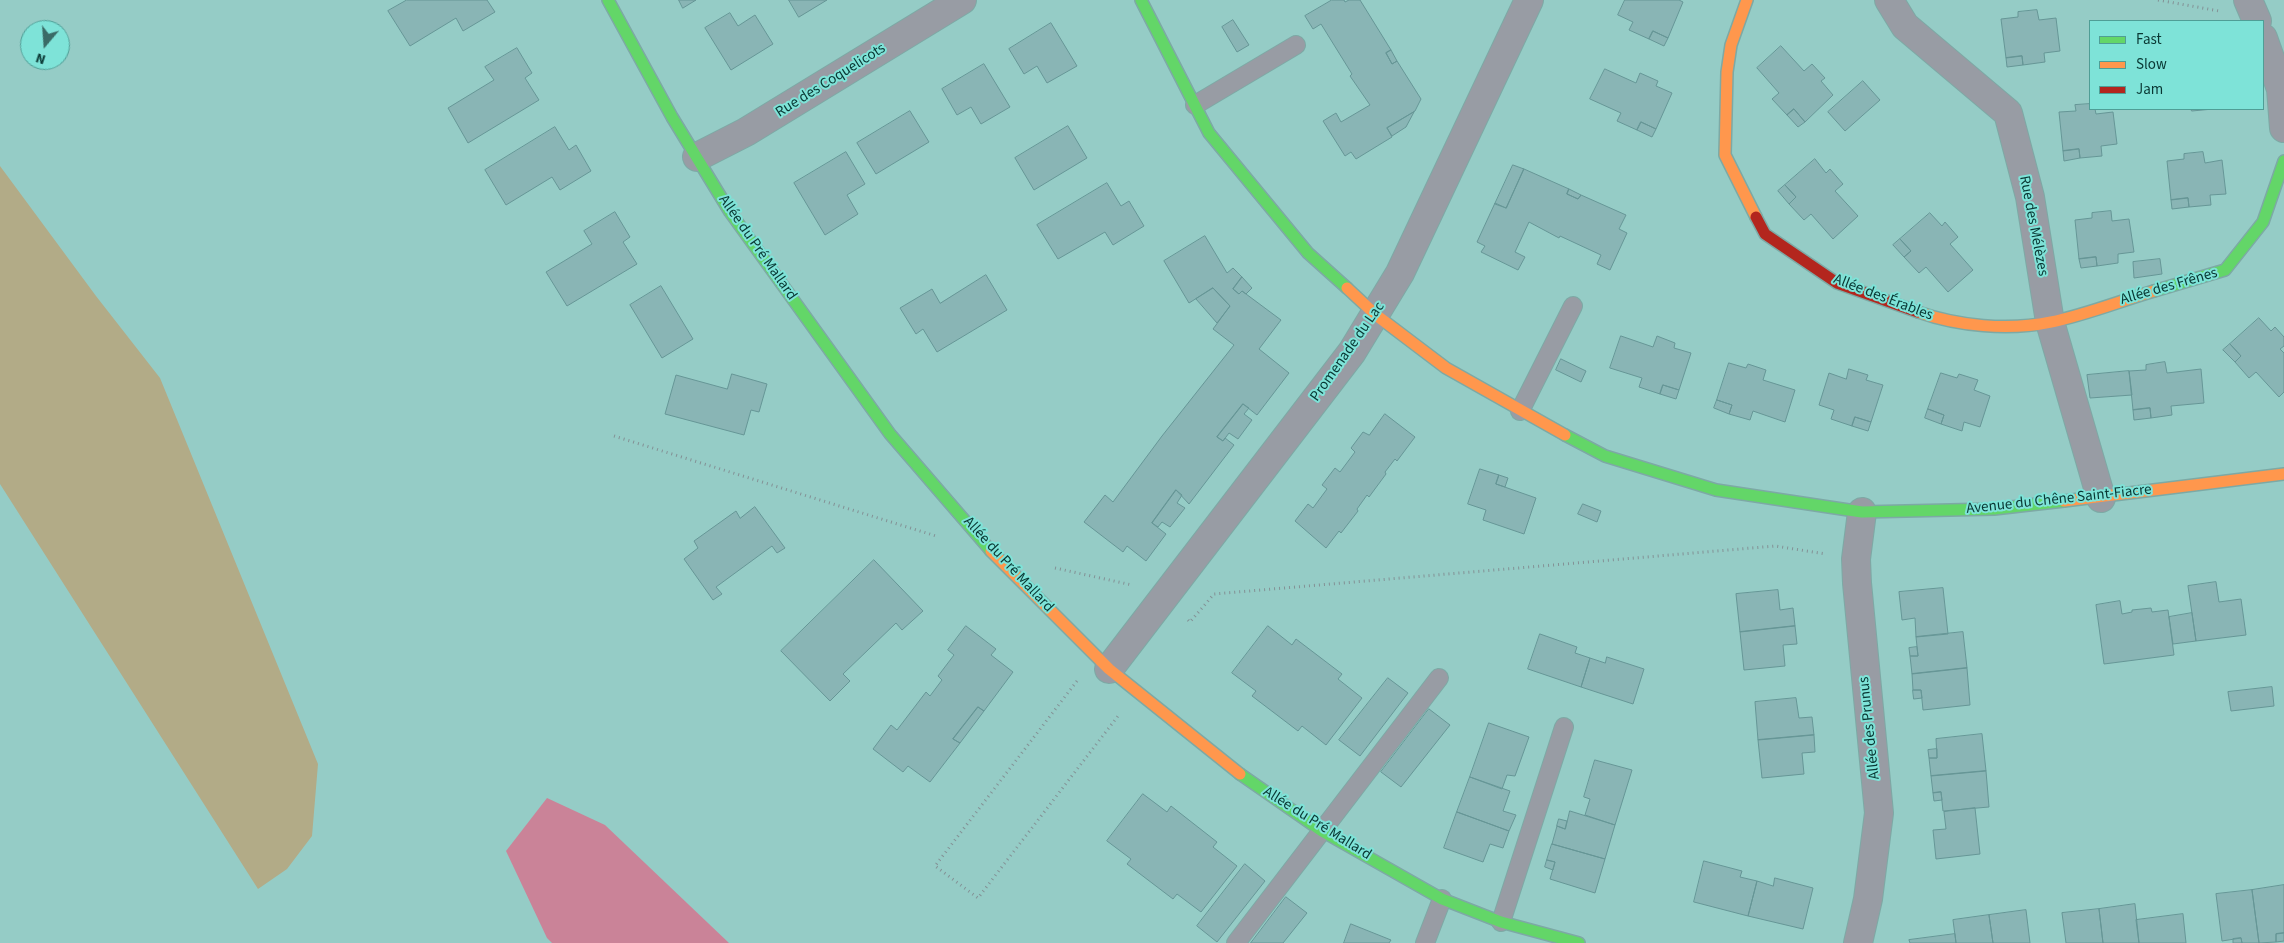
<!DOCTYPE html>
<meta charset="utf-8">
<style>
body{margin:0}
#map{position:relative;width:2284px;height:943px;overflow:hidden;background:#95ccc6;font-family:"Source Sans 3",sans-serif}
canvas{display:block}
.legend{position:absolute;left:2089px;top:20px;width:175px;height:90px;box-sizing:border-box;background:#7ee3d8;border:1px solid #4f9e96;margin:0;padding:6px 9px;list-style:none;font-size:15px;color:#093733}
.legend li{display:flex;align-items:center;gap:10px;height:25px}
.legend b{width:25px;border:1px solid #4f9e96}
.north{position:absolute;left:20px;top:20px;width:50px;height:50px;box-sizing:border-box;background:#7ee3d8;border:1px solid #4f9e96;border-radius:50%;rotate:198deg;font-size:14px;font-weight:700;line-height:20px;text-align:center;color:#093733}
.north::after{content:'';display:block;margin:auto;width:18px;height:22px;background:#3a6b66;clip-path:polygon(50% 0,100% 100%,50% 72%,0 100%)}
</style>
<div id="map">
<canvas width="2284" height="943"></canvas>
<ul class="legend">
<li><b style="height:6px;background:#63d668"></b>Fast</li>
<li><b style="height:6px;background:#ff974d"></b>Slow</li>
<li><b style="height:6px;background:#b3261e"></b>Jam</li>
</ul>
<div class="north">N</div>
</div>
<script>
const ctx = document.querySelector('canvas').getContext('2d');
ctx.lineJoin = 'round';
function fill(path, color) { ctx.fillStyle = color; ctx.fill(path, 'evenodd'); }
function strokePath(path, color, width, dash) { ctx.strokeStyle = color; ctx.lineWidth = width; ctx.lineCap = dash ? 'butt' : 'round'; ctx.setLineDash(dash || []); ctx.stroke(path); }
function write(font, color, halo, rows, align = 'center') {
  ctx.font = font + ' "Source Sans 3",sans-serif'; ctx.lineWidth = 4; ctx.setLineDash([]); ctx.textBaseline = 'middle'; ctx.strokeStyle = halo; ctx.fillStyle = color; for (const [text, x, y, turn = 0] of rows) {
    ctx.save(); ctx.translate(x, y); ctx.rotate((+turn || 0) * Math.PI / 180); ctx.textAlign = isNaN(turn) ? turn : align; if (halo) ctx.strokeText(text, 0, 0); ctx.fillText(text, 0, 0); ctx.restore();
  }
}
fill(new Path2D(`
 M0 166 96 296 160 378 318 764 312 836 287 869 258 889 0 484Z`), '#b2ab87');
fill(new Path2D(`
 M547 798 605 825 729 943H552L547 938 506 851Z`), '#ca8398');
const building = new Path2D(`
 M407 0H487L495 12 463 31 456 18 410 46 388 11Z
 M679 0H696L683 8Z
 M789 0H827L799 17Z
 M1332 0H1344L1345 2 1349 0H1360L1391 50 1386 53 1392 64 1397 61 1421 99 1415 111 1387 128 1392 137 1356 159 1351 152 1345 156 1323 121 1336 113 1341 122 1370 105 1350 76 1352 74 1321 24 1313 29 1305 16Z
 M1625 0H1679L1683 2 1668 38 1653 31 1649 39 1629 30 1633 22 1618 15Z
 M2037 10 2039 20 2056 18 2060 51 2044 53 2045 62 2023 65 2022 56 2006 58 2001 19 2018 17V12Z
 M730 13 738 26 755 15 773 44 731 70 705 28Z
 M1233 20 1249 45 1237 52 1222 27Z
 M1051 23 1077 66 1047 83 1037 66 1024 74 1009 49Z
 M1653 31 1668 38 1664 46 1649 39Z
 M1781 46 1804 71 1812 64 1825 78 1821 81 1833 95 1805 122 1794 109 1787 115 1772 99 1779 93 1757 68Z
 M517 48 532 73 525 78 539 100 468 143 448 108 494 80 485 67Z
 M1391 50 1397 61 1392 64 1386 53Z
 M2022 56 2023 65 2007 67 2006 58Z
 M984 64 1010 107 981 124 971 107 957 115 942 89Z
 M1605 69 1636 83 1640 73 1658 81 1656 86 1672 93 1656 129 1641 122 1637 130 1617 121 1621 113 1590 99Z
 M1863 81 1880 100 1845 131 1828 112Z
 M2090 104V109H2095L2096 114 2113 112 2117 144 2101 146 2102 156 2080 158 2079 149 2063 151 2059 112 2076 111 2075 105Z
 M1794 109 1805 122 1798 127 1787 115Z
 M2191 109H2213L2192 111Z
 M910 111 929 142 876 174 857 143Z
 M1414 112 1406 127 1392 136 1387 128Z
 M1641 122 1656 129 1652 137 1637 130Z
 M1068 126 1087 158 1034 190 1015 158Z
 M555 127 569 150 576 145 591 171 560 190 552 177 506 205 485 170Z
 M2079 149 2080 158 2064 161 2063 151Z
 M846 152 865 184 847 195 858 214 825 235 794 183Z
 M2203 152 2205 163 2222 160 2226 194 2210 195 2211 205 2189 207 2188 198 2171 200 2167 161 2184 159V154Z
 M1815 159 1826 173 1830 169 1843 184 1835 191 1858 216 1833 239 1811 214 1804 220 1789 204 1796 197 1785 185Z
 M1513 165 1524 169 1506 208 1495 204Z
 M1524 169 1569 189 1567 194 1578 199 1581 195 1626 215 1619 229 1627 233 1610 270 1597 264 1601 255 1560 236 1559 238 1529 222 1515 252 1525 257 1518 270 1481 252 1485 246 1477 242 1495 203 1506 208Z
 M1107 183 1121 206 1129 201 1144 226 1113 245 1105 232 1058 259 1037 225Z
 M1785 185 1796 197 1789 204 1778 191Z
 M1569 189 1581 195 1578 199 1567 194Z
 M2188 198 2189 207 2172 209 2171 200Z
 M2111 211 2112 221 2129 219 2134 252 2118 254V263L2097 266 2096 257 2079 259 2075 220 2092 218V213Z
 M615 212 630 237 623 242 637 264 567 306 546 272 592 244 584 231Z
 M1930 213 1942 226 1945 222 1958 237 1950 244 1973 270 1948 292 1926 267 1919 273 1904 257 1911 251 1900 239Z
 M1205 236 1227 273 1233 268 1242 277 1233 289 1239 294 1242 291 1281 320 1259 349 1289 373 1257 415 1243 404 1217 437 1223 441 1225 438 1234 445 1189 504 1176 490 1152 523 1166 534 1146 561 1127 546 1123 552 1084 522 1105 495 1113 502 1162 436 1234 345 1213 329 1230 306 1213 288 1189 303 1164 261Z
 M1900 239 1911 251 1904 257 1893 245Z
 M2096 257 2097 266 2081 268 2079 259Z
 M2160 259 2162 274 2134 278 2133 262Z
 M986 275 1007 310 937 352 923 329 916 334 900 308 932 289 940 303Z
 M1242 277 1252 288 1246 294 1242 291 1239 294 1233 289Z
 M661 286 693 339 662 358 630 305Z
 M1213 288 1230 306 1217 323 1196 299Z
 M2259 318 2271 331 2275 327 2284 337V346L2280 349 2284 353V392L2279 397 2256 372 2249 378 2235 362 2241 356 2230 344Z
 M1621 336 1653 347 1657 336 1675 343 1674 348 1691 353 1679 390 1663 385 1660 394 1639 387 1642 378 1610 368Z
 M2230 344 2241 356 2235 362 2223 350Z
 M1561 359 1586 371 1581 382 1556 370Z
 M2165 362 2167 373 2201 369 2204 403 2171 406 2172 415 2151 418 2150 408 2133 410 2129 371 2146 370V365Z
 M1729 363 1746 368 1748 364 1766 370 1763 380 1795 390 1785 422 1753 411 1750 420 1729 414 1732 405 1717 400Z
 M1849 369 1868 375 1866 380 1883 385 1871 422 1855 417 1852 426 1831 419 1834 410 1819 405 1829 373 1846 379Z
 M2129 371 2132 395 2090 398 2087 375Z
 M1941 373 1957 378 1959 374 1978 380 1974 390 1990 396 1980 427 1964 422 1962 431 1941 424 1944 415 1928 409Z
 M732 374 767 384 759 412 751 410 744 435 665 414 676 375 727 389Z
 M1663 385 1679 390 1676 399 1660 394Z
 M1717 400 1732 405 1729 414 1714 408Z
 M1243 404 1249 408 1244 414 1252 420 1238 439 1229 433 1223 441 1217 437Z
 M2150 408 2151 418 2134 420 2133 410Z
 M1928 409 1944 415 1941 424 1925 418Z
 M1385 414 1415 437 1397 461 1395 459 1385 472 1386 474 1369 497 1367 495 1357 509 1358 511 1341 533 1339 531 1326 548 1295 521 1308 504 1313 508 1327 489 1322 485 1335 468 1340 472 1355 452 1351 448 1363 432 1369 435Z
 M1855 417 1871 422 1868 431 1852 426Z
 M1480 469 1499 475 1496 484 1536 498 1524 534 1483 520 1486 510 1468 504Z
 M1499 475 1508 478 1505 487 1496 484Z
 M1176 490 1182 495 1177 503 1185 508 1170 527 1162 522 1158 527 1152 523Z
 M1583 504 1601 511 1597 522 1578 514Z
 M755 507 785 548 777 553 772 546 716 587 722 594 713 600 684 559 698 548 694 541 736 511 740 518Z
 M874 560 923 611 902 630 896 623 843 674 850 681 830 701 781 651Z
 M2216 582 2219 602 2241 599 2246 635 2196 641 2188 586Z
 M1943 588 1948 634 1916 637 1915 618 1902 620 1899 592Z
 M1778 590 1780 610 1793 608 1795 626 1740 632 1736 594Z
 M2120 601 2122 614 2132 612V610L2151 608 2152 612 2168 610 2174 655 2104 664 2096 605Z
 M2192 613 2196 641 2173 644 2169 617Z
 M966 626 996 649 991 655 1013 672 984 711 978 707 953 739 960 743 930 782 908 766 903 772 873 749 891 725 897 730 926 692 930 696 942 680 938 676 954 655 948 650Z
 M1268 626 1292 645 1296 639 1342 674 1338 679 1362 698 1326 745 1302 726 1298 731 1252 696 1256 691 1232 673Z
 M1795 626 1797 644 1783 645 1785 666 1744 670 1740 632Z
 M1963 632 1967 668 1912 674 1910 656H1918L1916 637Z
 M1540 634 1577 647 1575 653 1590 658 1581 687 1528 669Z
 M1917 647 1918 656H1910L1909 648Z
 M1607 657 1644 669 1633 704 1581 687 1590 658 1605 663Z
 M1967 668 1970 705 1923 710 1921 690H1913L1912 674Z
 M1388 678 1408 693 1360 756 1339 740Z
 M2272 687 2274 706 2231 711 2228 692Z
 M1913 690H1921L1922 698 1914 699Z
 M1796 698 1799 718 1812 717 1814 735 1758 740 1755 702Z
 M978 707 984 711 960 743 953 739Z
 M1429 709 1450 725 1401 787 1381 772Z
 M1489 723 1529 737 1515 776 1507 775 1502 789 1470 777Z
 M1982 734 1986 771 1931 776 1929 758H1937L1936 739Z
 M1814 735 1815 752 1802 753 1804 774 1762 778 1758 740Z
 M1937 749V758H1929L1928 750Z
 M1595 760 1632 770 1615 825 1585 815 1590 799 1584 797Z
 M1986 771 1989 807 1943 811 1941 792 1933 793 1931 776Z
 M1470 777 1510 791 1503 811 1516 815 1509 831 1457 812Z
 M1941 792 1942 800 1934 801 1933 793Z
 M1143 794 1167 812 1171 806 1217 842 1213 847 1237 866 1201 912 1177 894 1173 899 1127 864 1131 859 1107 841Z
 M1975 808 1980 854 1936 859 1933 830 1946 829 1944 812Z
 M1570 811 1615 825 1605 859 1552 844 1557 826 1565 829Z
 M1457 812 1509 831 1503 848 1490 844 1483 862 1444 848Z
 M1559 819 1567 821 1565 829 1557 826Z
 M1552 844 1605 859 1595 893 1550 879 1555 862 1547 860Z
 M1547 860 1555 862 1553 870 1545 867Z
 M1704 861 1742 871 1740 877 1757 881 1748 916 1694 902Z
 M1245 864 1265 881 1217 942 1197 926Z
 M1775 878 1813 888 1803 929 1748 916 1757 881 1773 886Z
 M2284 885V933L2276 934V942L2259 943 2252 890Z
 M2252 890 2259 943H2242L2241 938 2222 941 2216 894Z
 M1286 897 1307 913 1283 943H1251Z
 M2135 904 2139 943H2103L2099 909Z
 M2099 909 2103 943H2066L2062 913Z
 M2026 910 2030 943H1993L1989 915Z
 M2183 914 2186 943H2139L2136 920Z
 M1989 915 1993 943H1956L1953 920Z
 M1351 924 1391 940 1389 943H1344Z
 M2284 933V941L2276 942V934Z
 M1955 934 1956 943H1910L1909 940Z
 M2241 938 2242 943H2233V939Z`);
fill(building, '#89b5b5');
strokePath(building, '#669696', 1);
const lane = new Path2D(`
 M1195 105 1296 45
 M1520 411 1573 306
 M1501 922 1564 727
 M1236 943 1439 678
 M1425 943 1442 899`);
const street = new Path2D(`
 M1889 0 1905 26 2008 113 2030 197 2050 322 2101 498
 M2248 0 2257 21
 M2263 38 2281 89 2284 128
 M697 157 746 132 962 0
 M1109 669 1352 352 1400 273 1529 0
 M1858 943 1868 899 1879 813 1857 583 1856 559 1862 512`);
const fast = new Path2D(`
 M608 0 672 117 730 212 890 434 991 551
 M1141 0 1209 133 1308 253 1347 288
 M2154 291 2225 270 2263 222 2284 161
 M1565 435 1605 456 1716 490 1862 512 1994 509 2064 501
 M1240 774 1322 831 1442 899 1501 922 1579 943`);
const slow = new Path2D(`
 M1747 0 1731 45 1727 72 1725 155 1756 217
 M1347 288 1376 315 1446 368 1565 435
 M1918 312C1958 326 2008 331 2051 322 2085 315 2120 301 2154 291
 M2064 501 2284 474
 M991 551 1109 669 1240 774`);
const jam = new Path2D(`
 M1756 217 1765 234 1837 283 1918 312`);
strokePath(lane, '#7da9a5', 20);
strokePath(street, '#7da9a5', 30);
strokePath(fast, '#7da9a5', 14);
strokePath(slow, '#7da9a5', 14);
strokePath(jam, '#7da9a5', 14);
strokePath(new Path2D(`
 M2158 0 2219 11
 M614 436 936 536
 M1055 568 1132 585
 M1188 620 1190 622 1214 594 1775 546 1826 554
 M1077 681 935 866 978 898 1118 716`), '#839195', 3, [1, 4]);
strokePath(lane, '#989ca4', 18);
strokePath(street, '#989ca4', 28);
strokePath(fast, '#63d668', 11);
strokePath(slow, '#ff974d', 11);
strokePath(jam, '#b3261e', 11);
write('15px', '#093733', '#7ee3d8', [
 ["Rue des Coquelicots",831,81,-32],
 ["Rue des Mélèzes",2033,226,79],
 ["Allée du Pré Mallard",757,248,55],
 ["Allée des Frênes",2169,287,-16],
 ["Allée des Érables",1883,298,21],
 ["Promenade du Lac",1348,352,-55],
 ["Avenue du Chêne Saint-Fiacre",2059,500,-6],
 ["Allée du Pré Mallard",1008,565,47],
 ["Allée des Prunus",1870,728,-96],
 ["Allée du Pré Mallard",1317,824,32]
]);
</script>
